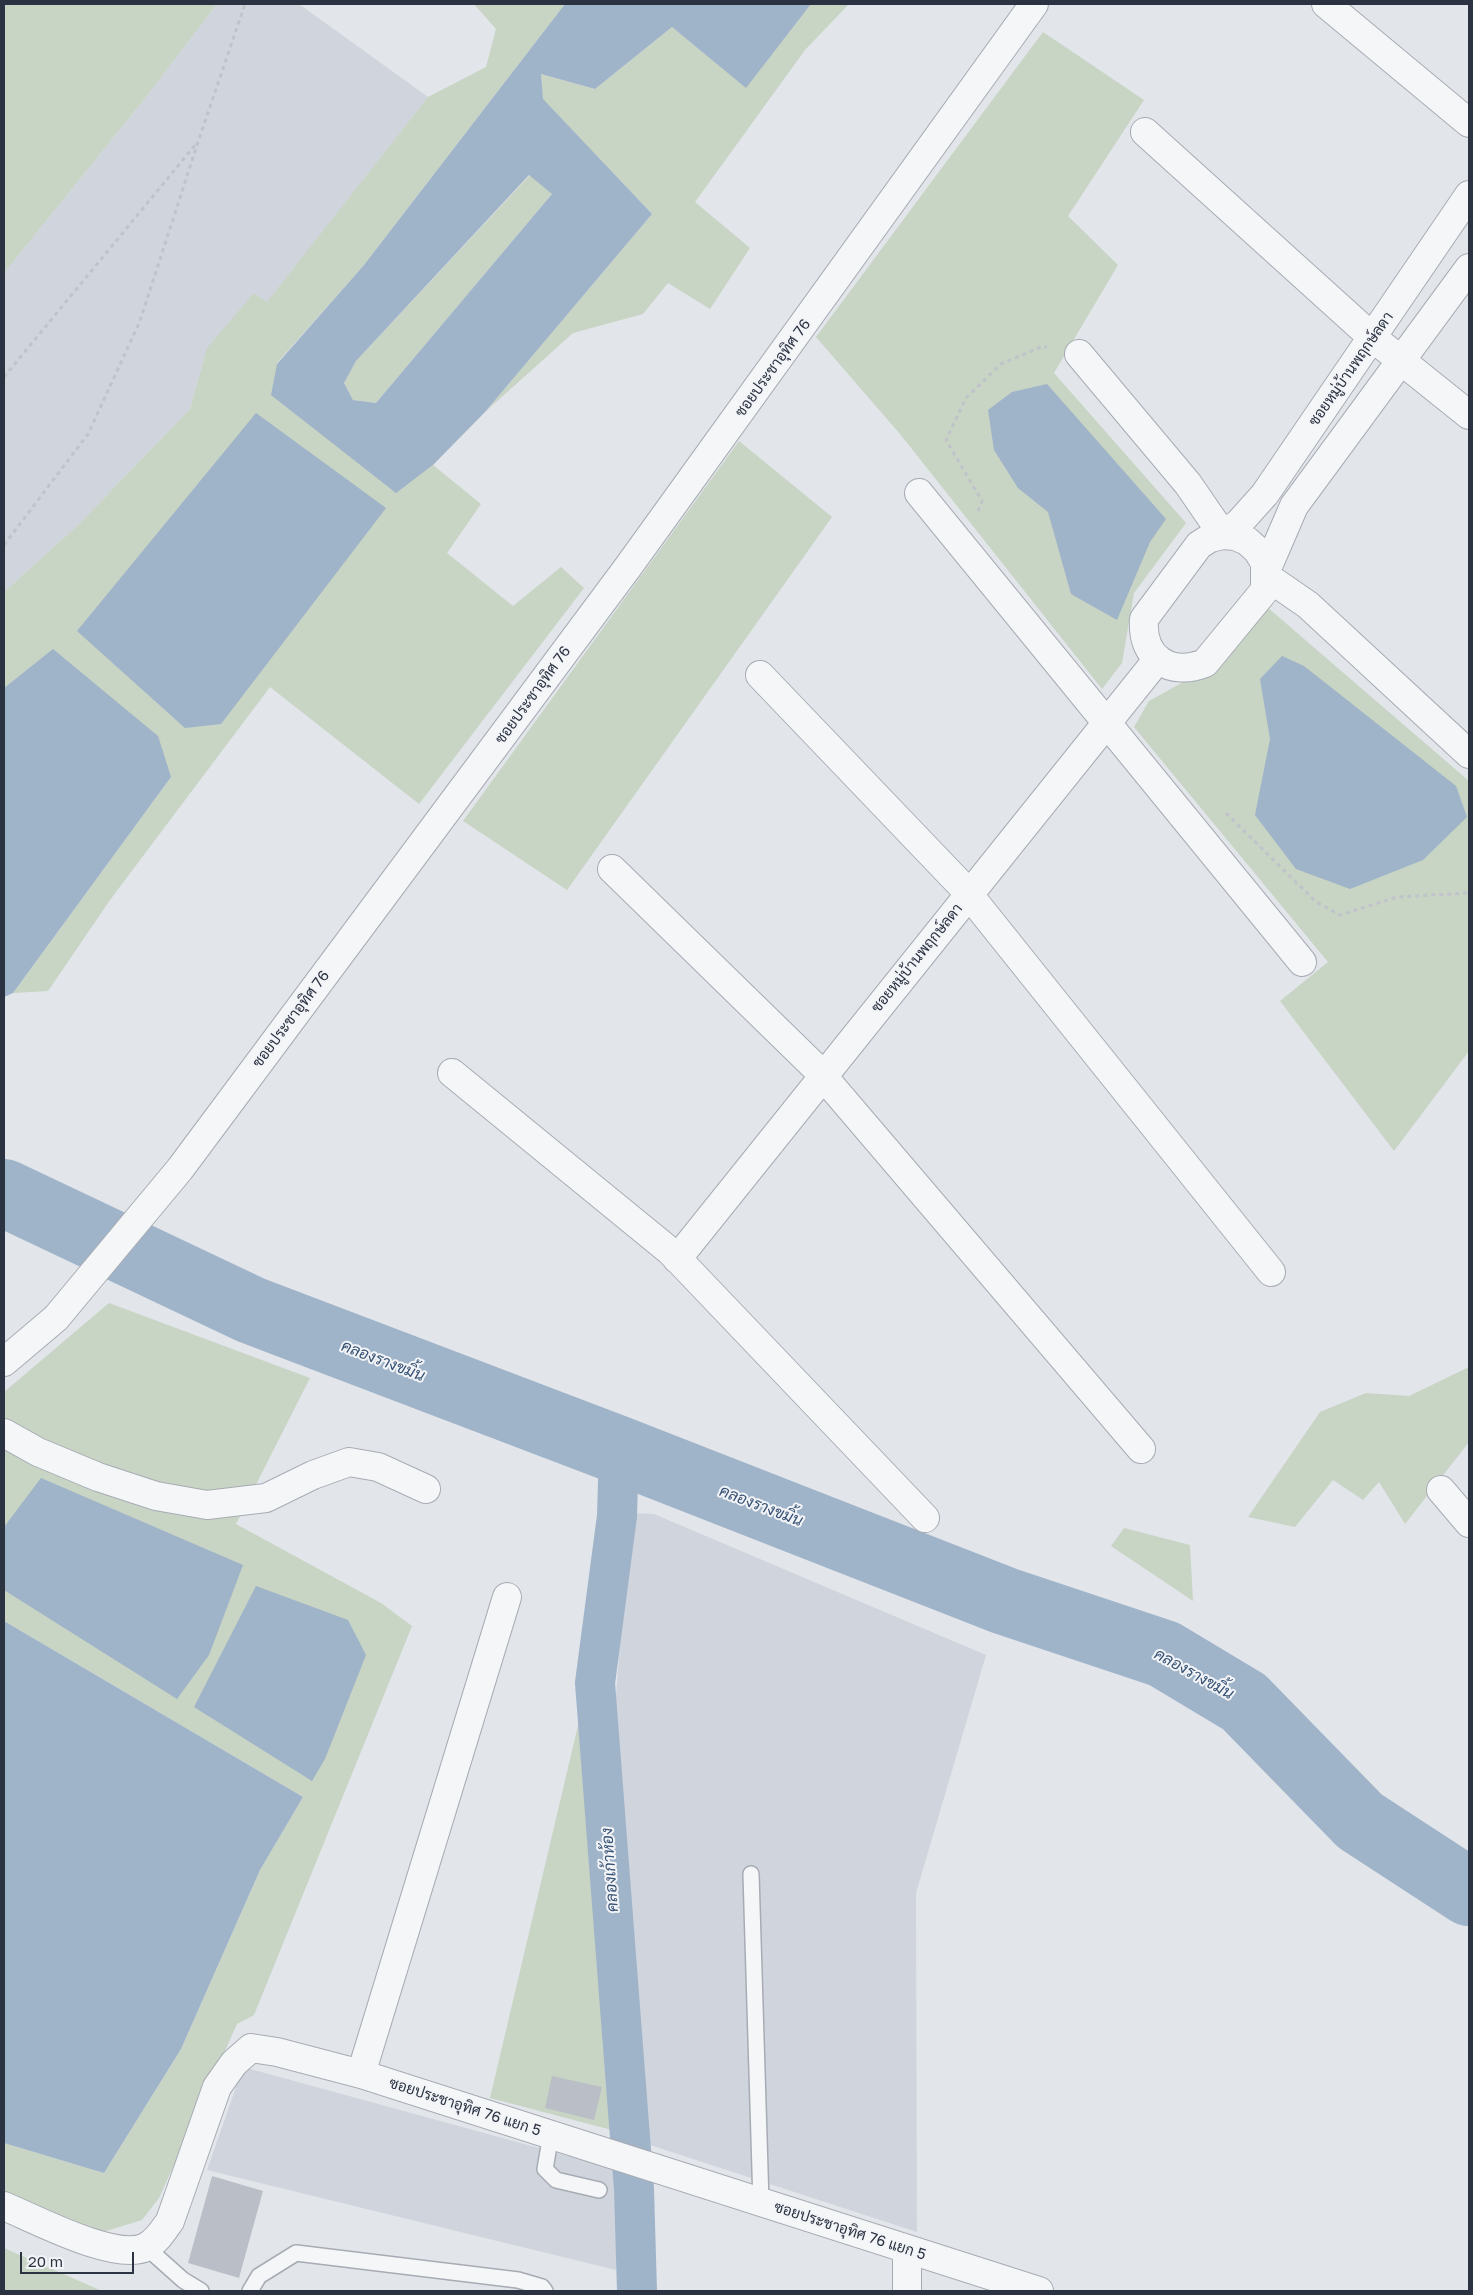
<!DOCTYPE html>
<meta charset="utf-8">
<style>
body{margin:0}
#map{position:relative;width:1473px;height:2295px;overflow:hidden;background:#e2e5ea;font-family:"Golos Text",sans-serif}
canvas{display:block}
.frame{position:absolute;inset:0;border:5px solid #2b3342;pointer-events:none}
.scale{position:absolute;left:20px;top:2252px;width:114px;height:22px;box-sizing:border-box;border:2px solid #2b3342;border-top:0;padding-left:6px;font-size:15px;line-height:18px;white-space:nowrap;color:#2b3342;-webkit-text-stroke:4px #f2f4f7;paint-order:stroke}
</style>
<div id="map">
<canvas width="1473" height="2295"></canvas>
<div class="frame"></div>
<div class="scale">20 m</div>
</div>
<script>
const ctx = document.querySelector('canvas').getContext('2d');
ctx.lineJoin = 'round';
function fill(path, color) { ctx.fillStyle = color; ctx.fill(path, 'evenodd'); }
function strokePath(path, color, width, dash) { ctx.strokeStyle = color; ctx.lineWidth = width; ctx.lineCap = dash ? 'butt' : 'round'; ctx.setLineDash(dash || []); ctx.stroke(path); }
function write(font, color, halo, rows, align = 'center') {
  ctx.font = font + ' "Golos Text",Sarabun,sans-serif'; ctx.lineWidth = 4; ctx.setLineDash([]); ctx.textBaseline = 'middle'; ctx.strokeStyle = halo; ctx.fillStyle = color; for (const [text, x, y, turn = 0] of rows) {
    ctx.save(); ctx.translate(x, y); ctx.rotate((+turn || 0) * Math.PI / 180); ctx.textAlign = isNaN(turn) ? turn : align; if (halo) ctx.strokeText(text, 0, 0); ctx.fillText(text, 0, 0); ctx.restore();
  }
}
fill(new Path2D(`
 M217 4H299L428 97 267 303 255 293 205 355 190 409 77 526 4 592V273L146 97Z
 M630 1513 654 1514 986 1655 916 1893 917 2232 644 2143 613 1735Z
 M243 2067 623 2171 616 2270 207 2170Z`), '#d0d4dc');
fill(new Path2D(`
 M4 4H217L146 97 4 273Z
 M474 4H565L364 265 277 363 396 492 433 465 481 504 447 553 513 606 561 567 584 588 419 804 270 687 110 900 48 991 13 993 171 777 53 650 4 688V592L77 526 190 409 207 348 254 293 267 302 428 97 486 67 496 29Z
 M811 4H849L805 50 695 202 750 248 710 309 668 283 643 314 573 333 485 412 652 214 542 99 541 74 595 89 672 27 746 87Z
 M1043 32 1144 100 1068 216 1118 265 1054 373 1186 523 1134 593 1122 663 1102 689 900 434 816 337Z
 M530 175 552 194 376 403 353 400 344 383 356 361Z
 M739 441 832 517 567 890 463 821Z
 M1267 607 1469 781V1051L1394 1151 1280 1001 1328 962 1134 727 1149 701 1185 681Z
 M109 1303 310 1378 236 1524 381 1603 412 1626 254 2015 237 2024 159 2198 142 2220 100 2233 4 2192V2143L104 2173 181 2049 260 1870 303 1797 4 1621V1392Z
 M1469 1367V1442L1405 1524 1379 1482 1363 1500 1333 1480 1295 1527 1248 1517 1320 1412 1366 1393 1409 1396Z
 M1124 1528 1190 1545 1193 1601 1111 1546Z
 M580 1717 587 1733 627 2134 490 2098Z
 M4 2248 102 2291H4Z`), '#c8d4c4');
fill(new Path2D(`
 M565 4H811L746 88 672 27 595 89 541 74 543 99 652 214 485 412 433 465 396 493 271 395 277 364 364 265ZM529 175 552 194 376 403 353 400 344 383 356 361Z
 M1047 384 1166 519 1150 542 1117 620 1071 594 1048 512 1018 488 994 450 988 410 1012 392Z
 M256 413 386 508 221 724 185 728 77 631Z
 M53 649 158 736 171 777 13 993 4 997V688Z
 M1282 656 1304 666 1456 786 1467 817 1423 860 1350 889 1296 869 1255 815 1270 739 1260 679Z
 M41 1478 243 1565 209 1655 177 1699 4 1590V1527Z
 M256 1586 348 1620 366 1655 325 1759 312 1781 194 1707Z
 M4 1621 303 1797 260 1870 181 2049 104 2173 4 2143Z`), '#9fb3c9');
strokePath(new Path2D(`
 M619 1450 617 1516 595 1683 634 2189 637 2291`), '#9fb3c9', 40);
strokePath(new Path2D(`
 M4 1193 251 1310 619 1450 1005 1601 1164 1654 1244 1702 1360 1821 1469 1892`), '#9fb3c9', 68);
fill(new Path2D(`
 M552 2076 602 2087 594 2120 545 2108Z
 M212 2176 263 2191 239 2278 188 2263Z`), '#babfc7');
const service = new Path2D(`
 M751 1874 761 2203
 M551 2134 545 2169 556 2180 599 2190
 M146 2247 183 2280 201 2291
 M250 2291 259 2276 296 2253 518 2280 542 2287 545 2291`);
const minor = new Path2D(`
 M1326 4 1469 123
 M1145 132 1373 338 1469 415
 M1079 354 1188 484 1223 535 1239 523 1265 494 1469 195
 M919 493 1302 962
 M1223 535 1235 536 1247 541 1257 550 1265 563V590L1205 663C1170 677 1141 658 1144 619L1199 545 1210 538Z
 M1266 571 1294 506 1469 268
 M1266 576 1308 605 1469 754
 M760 675 962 886 1271 1272
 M612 869 816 1068 1141 1449
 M452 1073 671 1252 925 1518
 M677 1259 1158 659
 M4 1362 56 1318 180 1169 628 567 1034 4
 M4 1433 38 1452 98 1477 156 1496 207 1505 266 1498 313 1475 349 1462 378 1467 426 1489
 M1441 1490 1469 1523
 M361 2074 507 1597
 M4 2206C35 2219 116 2262 146 2247 157 2241 163 2231 170 2221L217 2087 234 2063 251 2048 277 2052 361 2074 1039 2291
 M907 2291V2249`);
strokePath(service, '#a7acb4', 18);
strokePath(minor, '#a7acb4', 30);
strokePath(new Path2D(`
 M4 377 196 144
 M978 511 982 501 946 440 966 398 1001 364 1043 346 1047 347
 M4 545 88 434 140 321 198 142 245 4
 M1226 813 1316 902 1340 915 1397 897 1468 893 1469 891`), '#c0c3c9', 3, [4, 4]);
strokePath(service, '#f5f6f8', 15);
strokePath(minor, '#f5f6f8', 28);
write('15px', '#2b3342', '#f2f4f7', [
 ["ซอยประชาอุทิศ 76",773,368,-54],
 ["ซอยหมู่บ้านพฤกษ์ลดา",1351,369,-55],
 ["ซอยประชาอุทิศ 76",533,695,-54],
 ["ซอยหมู่บ้านพฤกษ์ลดา",917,958,-51],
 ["ซอยประชาอุทิศ 76",291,1019,-53],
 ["ซอยประชาอุทิศ 76 แยก 5",465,2107,18],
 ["ซอยประชาอุทิศ 76 แยก 5",850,2231,18]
]);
write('italic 16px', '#365274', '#f2f4f7', [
 ["คลองรางขมิ้น",383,1361,21],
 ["คลองรางขมิ้น",761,1506,21],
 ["คลองรางขมิ้น",1194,1674,29],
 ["คลองเก้าห้อง",610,1870,-94]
]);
</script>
